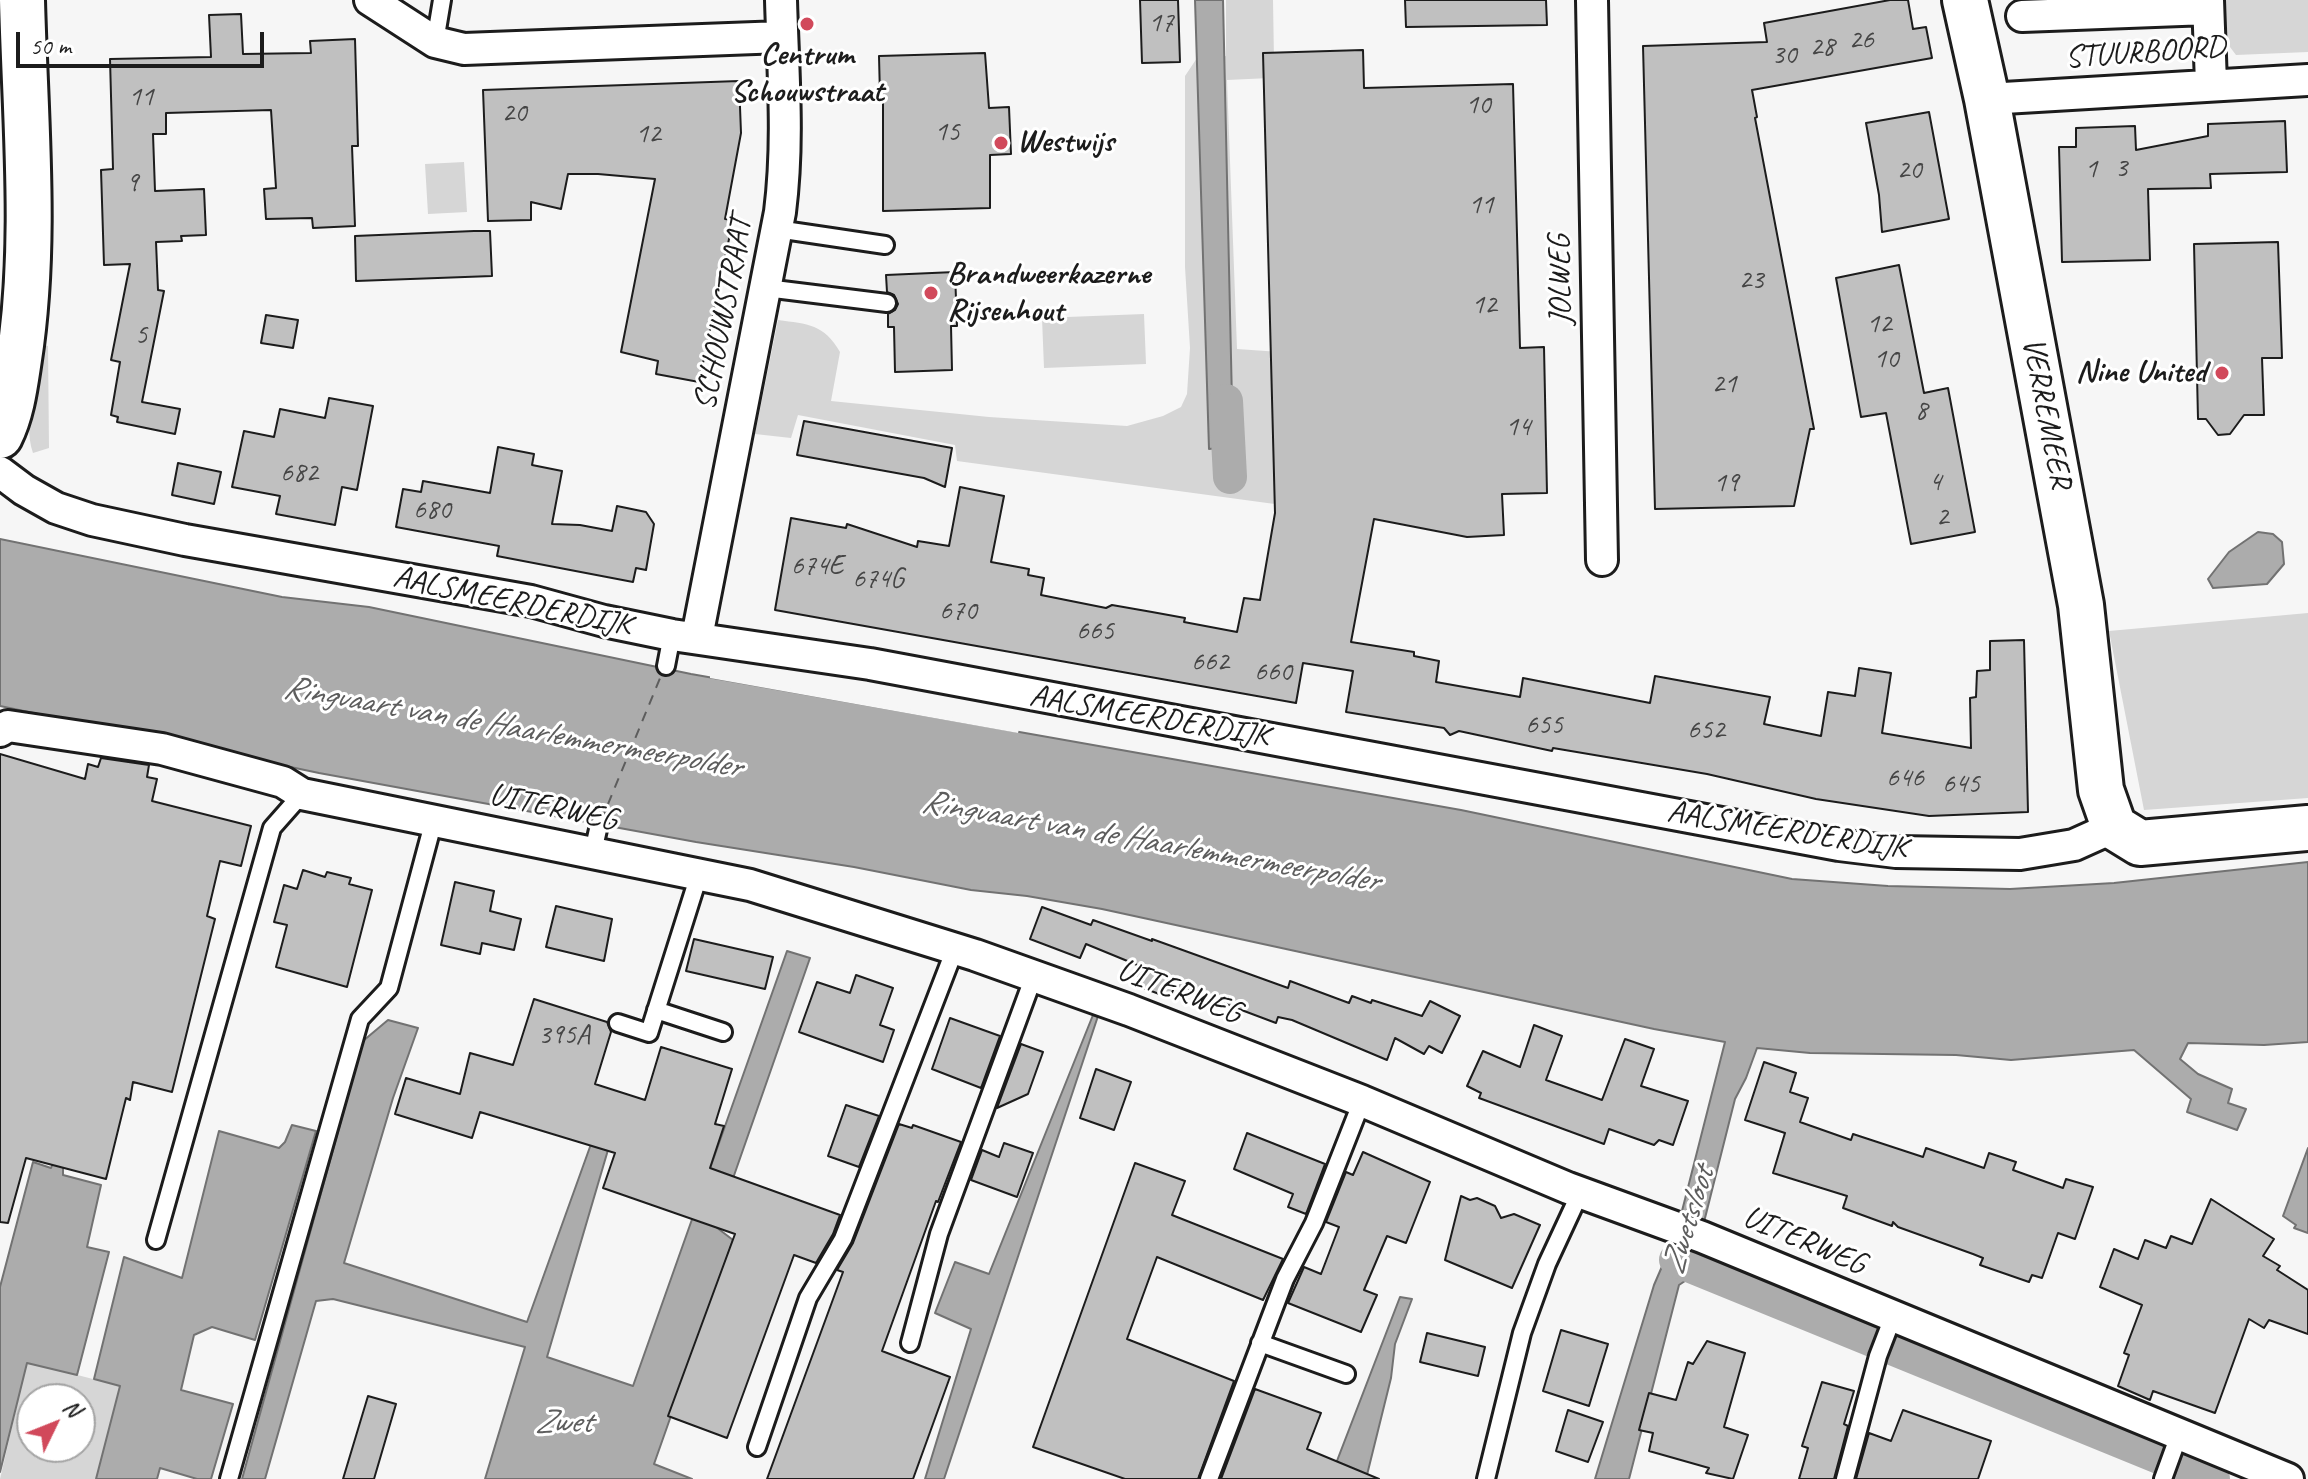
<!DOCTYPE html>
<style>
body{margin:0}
#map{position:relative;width:2308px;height:1479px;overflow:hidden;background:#f6f6f6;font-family:Caveat,sans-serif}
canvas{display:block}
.north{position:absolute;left:16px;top:1383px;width:80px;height:80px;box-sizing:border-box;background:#fff;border:2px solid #a4a4a4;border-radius:50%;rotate:47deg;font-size:22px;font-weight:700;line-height:32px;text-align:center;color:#1c1c1c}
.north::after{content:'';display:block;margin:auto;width:28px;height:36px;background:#d1495b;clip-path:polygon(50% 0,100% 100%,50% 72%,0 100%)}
.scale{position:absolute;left:16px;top:32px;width:248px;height:36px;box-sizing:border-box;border:4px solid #1c1c1c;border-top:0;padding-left:10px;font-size:24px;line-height:28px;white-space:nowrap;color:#1c1c1c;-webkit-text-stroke:6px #fff;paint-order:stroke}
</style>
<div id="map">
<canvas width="2308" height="1479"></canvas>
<div class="north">N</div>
<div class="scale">50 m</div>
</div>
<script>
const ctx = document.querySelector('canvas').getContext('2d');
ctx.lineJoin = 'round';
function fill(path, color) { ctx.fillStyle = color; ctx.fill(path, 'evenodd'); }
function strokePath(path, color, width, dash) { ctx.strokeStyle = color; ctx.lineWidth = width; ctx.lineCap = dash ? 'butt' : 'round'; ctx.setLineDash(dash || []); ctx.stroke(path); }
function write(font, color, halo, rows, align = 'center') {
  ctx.font = font + ' Caveat,sans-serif'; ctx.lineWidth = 6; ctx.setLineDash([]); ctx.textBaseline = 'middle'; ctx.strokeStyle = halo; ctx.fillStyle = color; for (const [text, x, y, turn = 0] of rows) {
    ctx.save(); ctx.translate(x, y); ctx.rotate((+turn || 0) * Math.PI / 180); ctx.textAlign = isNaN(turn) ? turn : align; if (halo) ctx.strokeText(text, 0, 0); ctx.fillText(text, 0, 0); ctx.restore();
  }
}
fill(new Path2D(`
 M1226 0H1273L1274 61 1270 78 1227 80 1237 349 1280 352 1282 505 957 461 955 445 798 415 791 438 755 434 778 320C808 324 824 324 840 352L831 401 989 417 1127 426 1163 416 1181 407 1187 394 1190 348 1185 267V76L1197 58 1226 56Z
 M2226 0H2308V52L2236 55 2227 43Z
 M464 162 467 212 428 214 425 164Z
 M1144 314 1146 364 1044 368 1042 318Z
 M44 345 48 346 49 448 33 453C22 420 38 379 44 345Z
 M2308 613V798L2144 810 2109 631Z
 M27 1362 120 1386 96 1479H0ZM32 1399H80V1447H32Z`), '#d6d6d6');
const water = new Path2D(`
 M1195 0H1223L1233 446 1209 449Z
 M2258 532 2273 534 2282 542 2284 564 2267 584 2213 588 2208 579 2229 552Z
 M0 539 282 597 369 607 691 674 1461 810 1792 879 1888 886 2010 889 2114 883 2308 862V1042L2264 1045 2188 1043 2180 1059 2198 1074 2232 1089 2228 1103 2246 1109 2237 1130 2187 1112 2191 1099 2134 1050 2011 1060 1956 1055 1810 1053 1757 1048 1746 1078 1735 1099 1704 1222 1682 1211 1725 1042 1654 1029 1102 909 1027 896 971 890 854 867 696 842 319 773 0 706Z
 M787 951 810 958 716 1227 733 1240 654 1464 692 1479H485L525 1347 333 1299 316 1301 265 1479H242L363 1041 388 1020 418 1028 393 1098 344 1263 527 1322 609 1094 623 1099 547 1357 633 1386Z
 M1093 1015 1098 1016 944 1479H925L971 1329 935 1313 955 1262 989 1274Z
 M292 1125 316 1131 255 1340 212 1327 194 1335 181 1390 233 1404 211 1479H197L160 1468 157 1479H96L120 1386 94 1379 124 1257 182 1278 219 1131 279 1148 285 1142Z
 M2308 1148V1233L2294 1228 2296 1225 2283 1216Z
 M33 1162 51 1168 53 1163 63 1166V1175L101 1185 87 1247 109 1252 77 1375 27 1363 0 1472V1287Z
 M1673 1241 1700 1251 1694 1275 1679 1285 1629 1479H1595L1654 1285Z
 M1400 1297 1412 1299 1395 1344 1391 1378 1366 1479H1330Z`);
fill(water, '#acacac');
strokePath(water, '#727272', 2);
fill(new Path2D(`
 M710 674 924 712 1019 729 1018 733 710 678Z`), '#f6f6f6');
strokePath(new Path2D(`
 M1226 401 1230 477
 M1676 1260 2213 1479`), '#acacac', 34);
strokePath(new Path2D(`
 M601 821 663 671`), '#5d5d5d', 2, [10, 8]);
const building = new Path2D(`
 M1140 0H1178L1180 62 1142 63Z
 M1405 0H1546L1547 25 1406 27Z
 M1890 0H1908L1913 29 1926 27 1932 58 1752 90 1757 117 1755 118 1814 429H1810L1794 506 1655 509 1643 46 1767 42 1764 23Z
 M241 14 243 54 311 53 310 41 355 39 358 146H352L355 226 313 228 312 218 266 219 264 189 276 188 271 110 166 113V134H153L155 191 204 189 206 235 181 236 182 241 156 242 158 290 164 291 142 402 180 409 175 434 117 422 118 417 111 415 120 362 111 360 130 264 104 265 101 170 113 169 110 59 211 57 209 15Z
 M1363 50 1364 88 1513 84 1520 348 1544 347 1547 493 1502 494 1504 535 1467 537 1374 519 1351 642 1414 652V656L1439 661 1436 682 1520 697 1523 678 1650 703 1655 676 1770 697 1764 724 1821 736 1828 692 1855 696 1859 668 1891 673 1882 733 1971 748 1970 698 1976 697 1977 671 1990 670V641L2024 640 2028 812 1929 816 1816 799 1707 774 1553 748 1552 751 1459 731 1450 735 1444 728 1346 712 1353 671 1303 663 1296 703 775 610 791 518 846 528 847 524 917 547 918 541 949 546 960 487 1004 496 991 562 1029 569 1028 575 1044 578 1041 595 1106 608 1112 605 1152 612 1185 618 1184 622 1237 632 1244 598 1260 600 1275 513 1263 53Z
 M985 53 989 108 1009 107 1011 154 990 155V208L883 211V96H880L879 56Z
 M739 81 741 133 725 219 733 220 699 382 656 374 658 361 621 352 655 179 598 174H568L561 209 531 202V220L488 221 483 90Z
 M1929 112 1949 219 1882 232 1879 195 1866 123Z
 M2285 121 2287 172 2210 174 2211 188 2148 189 2150 260 2062 262 2059 147H2076V128L2135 126 2136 150 2208 136V124Z
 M474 231H490L492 276 356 281 355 236Z
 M2278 242 2282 358H2262L2264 415H2244L2230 434 2218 435 2206 419H2198L2194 244Z
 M1899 265 1924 393 1948 388 1975 532 1911 544 1886 413 1861 417 1836 278Z
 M955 272 957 326H951L952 370 895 372 894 327H888V314L895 310 898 304 894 295 887 292 886 275Z
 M266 315 298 320 293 348 261 343Z
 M329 398 373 406 357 490 342 487 335 525 276 514 280 496 232 487 244 431 274 437 280 409 325 418Z
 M804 421 952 448 945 487 924 478 797 455Z
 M498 447 534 454 532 465 562 471 552 524 580 525 612 531 617 506 646 512 654 524 646 570 636 568 633 582 497 556 499 546 396 527 403 489 421 492 423 481 490 493Z
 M178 463 221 472 214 504 172 495Z
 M0 754 85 779 88 764 98 767 101 758 149 765 147 777 157 779 152 801 251 826 241 866 220 861 207 916 215 919 172 1092 133 1082 130 1100 126 1098 106 1179 26 1158 8 1223 0 1222Z
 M303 870 325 877 327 872 351 878 349 884 372 890 347 987 276 967 287 925 274 922 284 885 297 889Z
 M455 882 494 891 490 911 521 919 514 950 482 943 480 954 441 945Z
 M556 906 612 919 604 961 546 947Z
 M1042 907 1091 925 1093 920 1152 941V939L1288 988 1290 981 1349 1003 1352 996 1371 1003 1372 1000 1422 1016 1430 1001 1460 1016 1442 1053 1429 1046 1424 1054 1395 1038 1387 1060 1292 1020 1278 1017 1276 1023 1175 985 1170 998 1135 985 1142 967 1086 944 1080 958 1030 939Z
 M694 939 773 957 765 989 686 971Z
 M856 975 893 988 880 1025 894 1030 883 1062 799 1032 817 982 850 993Z
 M534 999 607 1022 611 1032 595 1084 645 1100 661 1047 732 1069 715 1124 724 1126 710 1168 840 1215 833 1234 816 1263 794 1255 727 1438 668 1416 735 1234 603 1188 615 1153 480 1112 472 1138 395 1114 406 1078 460 1094 470 1053 513 1065Z
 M950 1018 1000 1036 981 1088 932 1069Z
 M1534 1025 1562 1036 1546 1080 1602 1100 1625 1039 1654 1049 1641 1086 1688 1101 1673 1145 1659 1140 1654 1145 1609 1129 1604 1144 1479 1098 1481 1093 1467 1086 1483 1051 1520 1067Z
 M1021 1044 1043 1052 1028 1094 997 1108Z
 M1764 1062 1796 1073 1790 1092 1808 1098 1800 1122 1851 1140 1853 1134 1923 1157 1926 1148 1984 1168 1989 1153 2016 1162 2013 1170 2063 1188 2066 1179 2093 1187 2075 1239 2058 1233 2042 1278 2032 1275 2029 1282 1980 1265 1983 1258 1973 1254 1898 1227 1893 1222 1892 1226 1843 1208 1847 1196 1773 1173 1785 1133 1745 1120Z
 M1096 1069 1131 1082 1114 1130 1080 1118Z
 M846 1105 879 1116 859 1167 828 1156Z
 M899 1124 912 1128 913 1125 961 1142 938 1202 936 1201 882 1351 950 1377 913 1479H767L843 1272 837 1270 853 1243Z
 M1247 1133 1325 1164 1306 1214 1288 1207 1293 1194 1234 1169Z
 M1004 1143 1033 1153 1017 1197 971 1180 982 1150 999 1157Z
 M1363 1152 1430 1182 1406 1243 1387 1236 1364 1290 1377 1295 1361 1332 1288 1303 1304 1267 1321 1274 1339 1227 1326 1222 1346 1172 1353 1175Z
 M1135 1163 1185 1181 1172 1215 1283 1259 1263 1300 1157 1257 1127 1339 1234 1381 1198 1479H1125L1033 1447Z
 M1461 1196 1470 1200 1477 1198 1495 1206 1501 1218 1514 1214 1540 1225 1512 1288 1445 1260Z
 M2211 1199 2274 1239 2263 1256 2280 1266 2277 1270 2308 1290V1334L2269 1320 2264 1328 2249 1319 2215 1413 2153 1391 2150 1400 2118 1386 2129 1355 2124 1353 2142 1305 2100 1287 2114 1249 2138 1259 2145 1240 2166 1248 2171 1236 2192 1244Z
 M1561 1330 1608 1344 1589 1406 1543 1391Z
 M1427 1333 1485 1347 1478 1376 1420 1362Z
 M1707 1341 1745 1353 1724 1427 1748 1435 1733 1479 1706 1473 1709 1468 1649 1451 1653 1433 1639 1430 1649 1393 1676 1400 1688 1362 1693 1364Z
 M1822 1382 1854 1391 1844 1424 1848 1426 1834 1479H1799L1808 1448 1802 1446Z
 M1255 1389 1321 1413 1307 1449 1379 1479H1221Z
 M368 1396 396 1404 374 1479H343Z
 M1568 1410 1603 1422 1588 1462 1556 1451Z
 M1903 1410 1991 1441 1978 1479H1856L1869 1433 1891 1441Z`);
fill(building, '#c0c0c0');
strokePath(building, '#1c1c1c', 2);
const lane = new Path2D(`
 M435 42 442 0
 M777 229 885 245
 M766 288 887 303
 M666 666 672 635
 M593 852 599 825
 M656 1010 723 1032
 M618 1023 649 1033 699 875
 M156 1240 272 828 302 794
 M910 1343 939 1234 1034 976
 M1260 1343 1346 1374
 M757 1447 808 1298 843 1239 955 949
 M229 1479 360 1019 389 988 434 820
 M1209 1479 1285 1279 1314 1223 1362 1101
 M1486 1479 1522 1333 1547 1264 1580 1193
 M1845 1479 1878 1356 1893 1317
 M2163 1479 2179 1435`);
const street = new Path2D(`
 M370 0 435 42 464 49 782 37
 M1592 0 1602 560
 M2208 0 2211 84
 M2022 16 2208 9
 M1987 99 2308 80
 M0 472 24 490 56 508 92 520 185 540 531 601 604 621 672 635 870 664 1839 845 1896 852 2020 854 2074 845 2114 827
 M697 637 780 212C789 141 783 71 781 0
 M0 731 8 726 162 749 283 782 302 794 750 885 975 955 1129 1010 1362 1101 1568 1188 1702 1237 2288 1479`);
const secondary = new Path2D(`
 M1965 0 1987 99 2081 605 2101 790 2114 827 2140 843 2308 828
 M0 436C12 412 15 385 19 359 37 242 25 119 22 0`);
strokePath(lane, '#1c1c1c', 22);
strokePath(street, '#1c1c1c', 36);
strokePath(secondary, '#1c1c1c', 50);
strokePath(lane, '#fff', 16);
strokePath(street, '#fff', 30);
strokePath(secondary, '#fff', 44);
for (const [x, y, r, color] of [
 [807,24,8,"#d1495b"],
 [1001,143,8,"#d1495b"],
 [931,293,8,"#d1495b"],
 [2222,373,8,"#d1495b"]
]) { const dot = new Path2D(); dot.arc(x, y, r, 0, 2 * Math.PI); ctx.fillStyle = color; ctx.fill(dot); strokePath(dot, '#fff', 3); }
write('28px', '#454545', null, [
 ["17",1161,24],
 ["26",1861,41],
 ["28",1822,48],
 ["30",1784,56],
 ["11",141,98],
 ["10",1478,106],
 ["20",514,114],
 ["15",947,133],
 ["12",648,135],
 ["3",2121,169],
 ["1",2091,170],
 ["20",1909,171],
 ["9",132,184],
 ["11",1481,206],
 ["23",1751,281],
 ["12",1484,306],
 ["12",1879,325],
 ["5",141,336],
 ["10",1886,360],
 ["21",1724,385],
 ["8",1921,412],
 ["14",1518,428],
 ["682",299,474],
 ["4",1935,483],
 ["19",1726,484],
 ["680",432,511],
 ["2",1942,518],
 ["674E",817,567],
 ["674G",878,580],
 ["670",958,612],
 ["665",1095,632],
 ["662",1210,663],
 ["660",1273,673],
 ["655",1544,726],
 ["652",1706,731],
 ["646",1905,779],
 ["645",1961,785],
 ["395A",564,1036]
]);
write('32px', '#1c1c1c', '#fff', [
 ["STUURBOORD",2145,53,-4],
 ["JOLWEG",1561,280,-91],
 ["SCHOUWSTRAAT",724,314,-79],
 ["VERREMEER",2046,413,79],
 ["AALSMEERDERDIJK",512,602,12],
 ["AALSMEERDERDIJK",1149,717,10],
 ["UITERWEG",553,808,12],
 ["AALSMEERDERDIJK",1787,831,9],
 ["UITERWEG",1179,992,21],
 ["UITERWEG",1804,1241,23]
]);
write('bold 32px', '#1c1c1c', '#fff', [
 ["Centrum",807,56,"center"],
 ["Schouwstraat",807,93,"center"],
 ["Westwijs",1017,143],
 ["Brandweerkazerne",947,275],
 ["Rijsenhout",947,312],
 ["Nine United",2206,373,"right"]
], 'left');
write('italic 34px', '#5d5d5d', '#fff', [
 ["Ringvaart van de Haarlemmermeerpolder",512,728,10],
 ["Ringvaart van de Haarlemmermeerpolder",1150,842,10],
 ["Zwetsloot",1689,1221,-73],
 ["Zwet",563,1423]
]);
</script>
